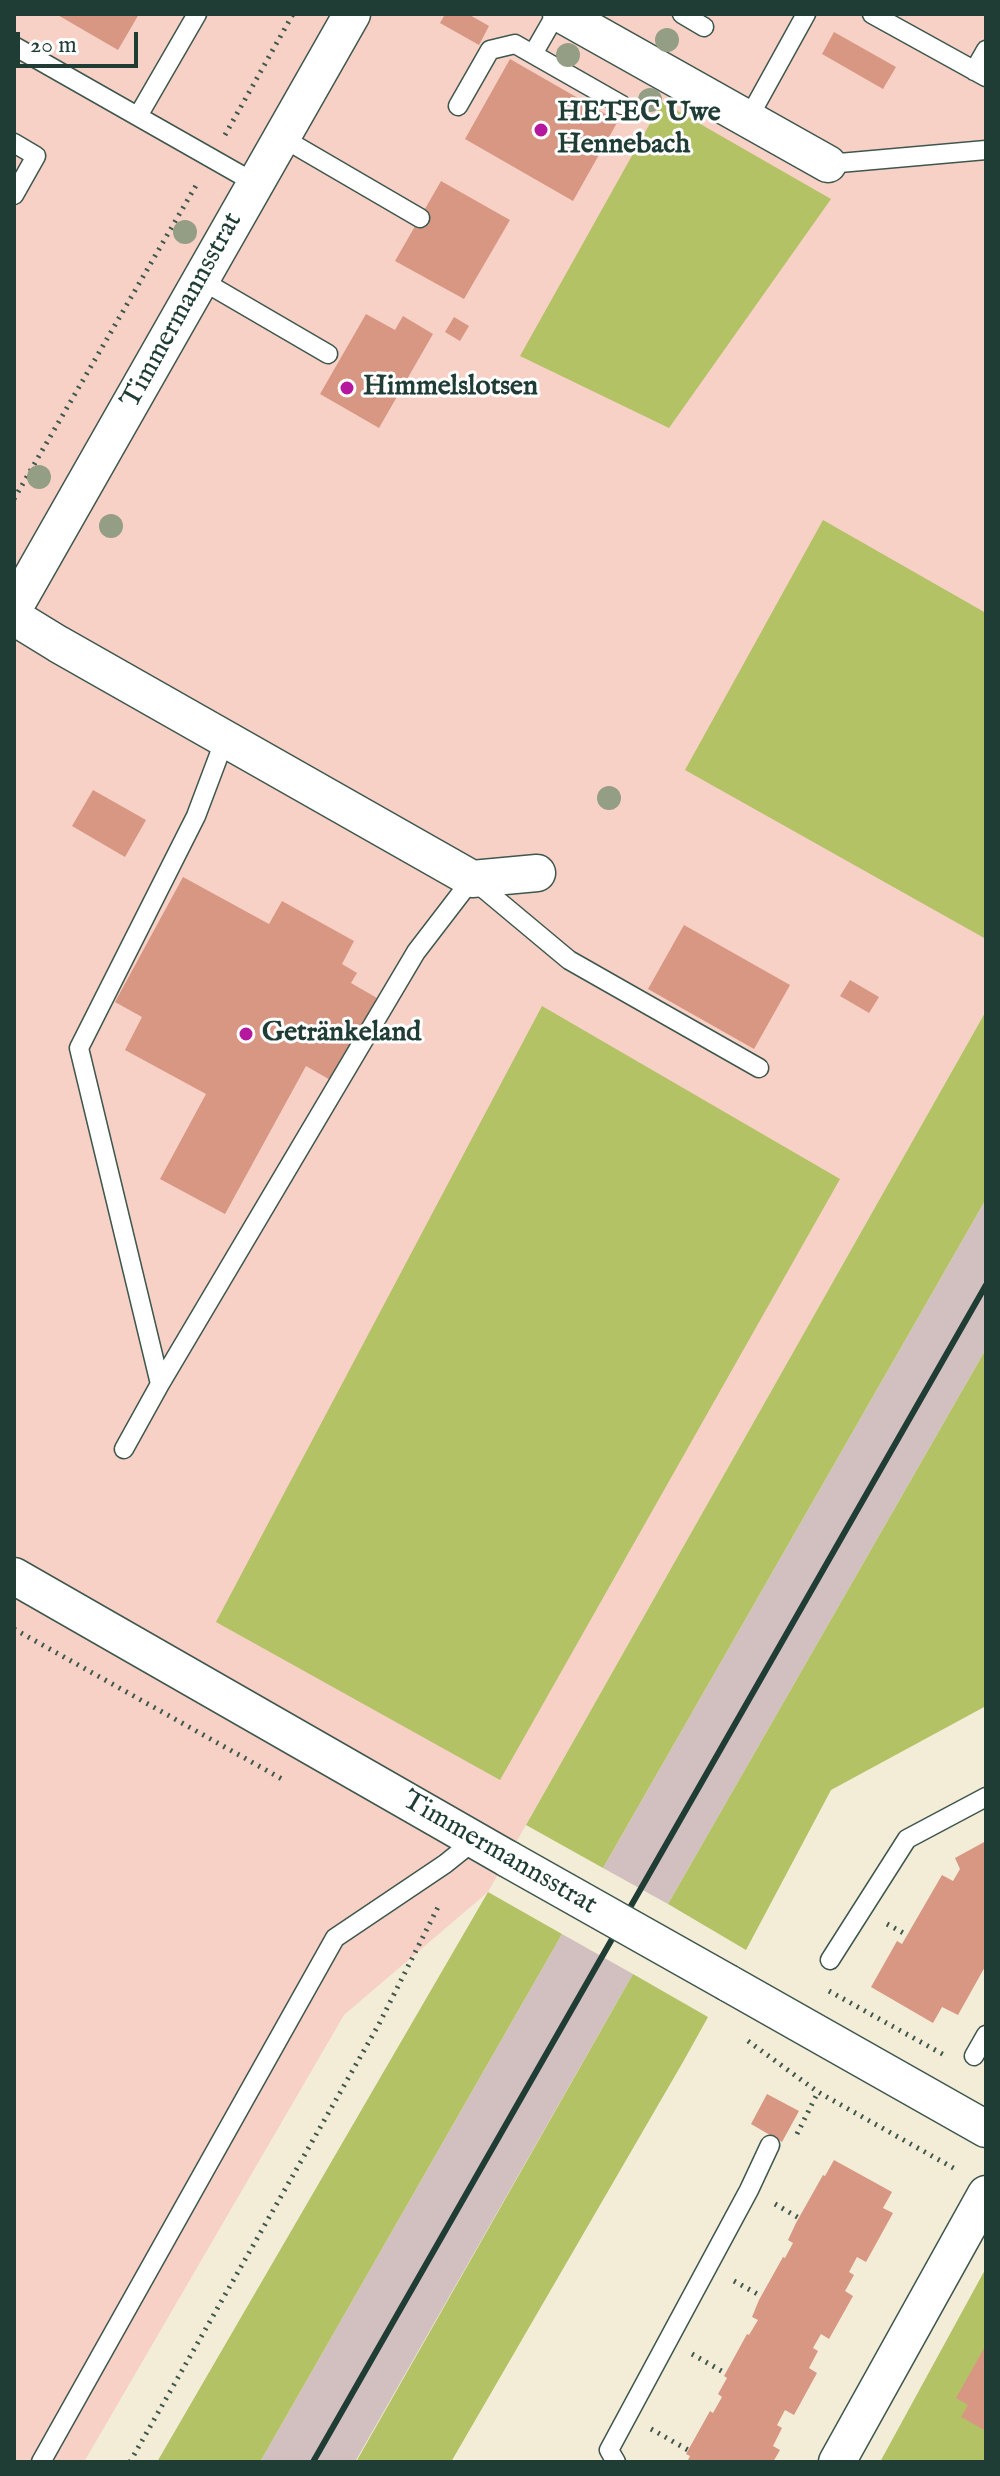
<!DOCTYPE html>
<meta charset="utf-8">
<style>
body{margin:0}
#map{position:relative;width:1000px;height:2476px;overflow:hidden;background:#f3edd8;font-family:"IM FELL English",serif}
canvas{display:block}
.frame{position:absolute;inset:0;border:16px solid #1f3d34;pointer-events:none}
.scale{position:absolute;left:16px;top:32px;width:122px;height:36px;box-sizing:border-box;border:4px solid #1f3d34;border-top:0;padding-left:10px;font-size:24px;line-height:28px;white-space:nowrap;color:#1f3d34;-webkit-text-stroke:6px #fff;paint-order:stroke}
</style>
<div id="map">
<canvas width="1000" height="2476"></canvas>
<div class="frame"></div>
<div class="scale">20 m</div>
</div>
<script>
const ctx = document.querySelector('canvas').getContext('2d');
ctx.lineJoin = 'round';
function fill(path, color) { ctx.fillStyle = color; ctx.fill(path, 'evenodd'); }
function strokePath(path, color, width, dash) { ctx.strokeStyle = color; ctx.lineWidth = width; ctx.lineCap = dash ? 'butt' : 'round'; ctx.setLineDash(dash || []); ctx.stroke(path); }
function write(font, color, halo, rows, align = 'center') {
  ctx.font = font + ' "IM FELL English",serif'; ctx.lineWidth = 6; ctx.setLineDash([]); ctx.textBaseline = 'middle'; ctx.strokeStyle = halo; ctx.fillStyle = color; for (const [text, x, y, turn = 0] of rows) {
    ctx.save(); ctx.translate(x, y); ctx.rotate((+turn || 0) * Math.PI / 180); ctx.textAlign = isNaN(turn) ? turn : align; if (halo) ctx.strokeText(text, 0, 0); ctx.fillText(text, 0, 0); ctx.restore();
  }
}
fill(new Path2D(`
 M14 14H986V1011L488 1892 344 2015 84 2462H14Z`), '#f7d1c6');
fill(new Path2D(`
 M986 1199V1349L668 1904 603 1868Z
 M562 1934 633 1974 355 2462H260Z`), '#d2bfbf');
fill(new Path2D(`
 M662 102 831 199 669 428 520 356Z
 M823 520 986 613V939L685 770Z
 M542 1006 840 1179 500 1780 216 1622Z
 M986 1011V1199L603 1868 526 1825Z
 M986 1349V1706L831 1790 746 1950 668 1904Z
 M488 1892 562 1934 260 2462H157Z
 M633 1974 708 2017 683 2062 451 2462H356Z
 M986 2268V2462H880Z`), '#b3c265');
fill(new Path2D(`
 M56 14H139L118 50Z
 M445 14H468L489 26 479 45 440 23Z
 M834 32 896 67 883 89 822 54Z
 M510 59 618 121 573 201 465 139Z
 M441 181 510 220 464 299 395 261Z
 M366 314 395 330 403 316 433 334 379 428 320 394Z
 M454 317 469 326 460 341 445 332Z
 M93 790 146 820 125 857 72 826Z
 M183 877 269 924 282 901 354 941 342 964 357 973 351 983 377 998 332 1081 306 1066 225 1214 160 1179 206 1094 125 1050 142 1017 115 1002Z
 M684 925 790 985 754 1049 648 989Z
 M850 980 879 997 869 1013 840 996Z
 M986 1841V1965L958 2015 942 2007 933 2023 871 1987 897 1941 902 1944 942 1875 953 1881 960 1869 955 1858Z
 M767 2094 799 2111 782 2142 751 2124Z
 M834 2160 892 2192 883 2208 893 2213 866 2262 857 2257 849 2272 854 2275 845 2291 853 2296 829 2339 821 2334 813 2348 818 2351 809 2368 817 2373 794 2415 785 2410 777 2425 782 2428 773 2446 780 2450 773 2462H687L690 2456 686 2454 710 2411 713 2413 722 2397 718 2394 727 2378 724 2376 747 2334 749 2335 758 2320 752 2317 759 2300 783 2257 785 2258 793 2243 788 2240 796 2223 823 2175 825 2176Z
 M986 2345V2431L961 2417 968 2405 956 2398Z`), '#d89783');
const service = new Path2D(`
 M682 14 704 27
 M872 14 986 77
 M14 46 255 183
 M533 54 556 14
 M974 71 986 50
 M458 106 490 50 515 44 622 105
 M138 116 197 14
 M748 119 806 14
 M281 137 420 218
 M14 143 36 156 14 195
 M828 164 986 150
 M201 280 328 354
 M160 1384 79 1048 196 816 225 739
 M124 1449 160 1384 416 952 472 879 569 960 759 1068
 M830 1960 907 1839 986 1797
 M974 2056 986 2035
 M41 2462 335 1938 445 1864 475 1840
 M616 2462 609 2450 749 2190 770 2145`);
const minor = new Path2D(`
 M561 14 828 164
 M14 608 352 14
 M14 617 58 644 472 879 537 873
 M14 1576 508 1859
 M728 1983 986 2129
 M837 2462 986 2194`);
strokePath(service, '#3f574d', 21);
strokePath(minor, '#3f574d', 39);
strokePath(new Path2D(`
 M225 135 293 14
 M14 499 198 182
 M14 1629 282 1779
 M887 1924 907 1935
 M829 1991 946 2056
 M748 2041 818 2092 957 2170
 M797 2134 818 2092
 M775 2204 799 2218
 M734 2281 761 2296
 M692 2354 725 2373
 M651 2429 688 2450
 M130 2462 379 2024 438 1907`), '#3f574d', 5, [2, 6]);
strokePath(service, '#fff', 18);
strokePath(minor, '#fff', 36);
strokePath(new Path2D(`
 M313 2462 986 1285`), '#1f3d34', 6);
const minorBridge = new Path2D(`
 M508 1859 728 1983`);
strokePath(minorBridge, '#3f574d', 39, []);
strokePath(minorBridge, '#fff', 36);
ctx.fillStyle = '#939e84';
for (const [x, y] of [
 [667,40],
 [568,55],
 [650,100],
 [185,232],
 [39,477],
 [111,526],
 [609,798]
]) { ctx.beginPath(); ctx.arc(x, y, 12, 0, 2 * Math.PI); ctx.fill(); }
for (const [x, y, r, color] of [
 [541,130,8,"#b5179e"],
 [347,388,8,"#b5179e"],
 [246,1034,8,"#b5179e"]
]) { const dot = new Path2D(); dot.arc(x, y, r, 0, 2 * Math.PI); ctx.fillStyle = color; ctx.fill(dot); strokePath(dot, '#fff', 3); }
write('bold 28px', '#1f3d34', '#fff', [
 ["HETEC Uwe",557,114],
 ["Hennebach",557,146],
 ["Himmelslotsen",363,388],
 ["Getränkeland",262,1034]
], 'left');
write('28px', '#1f3d34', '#fff', [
 ["Timmermannsstrat",183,311,-61],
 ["Timmermannsstrat",499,1854,30]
]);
</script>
